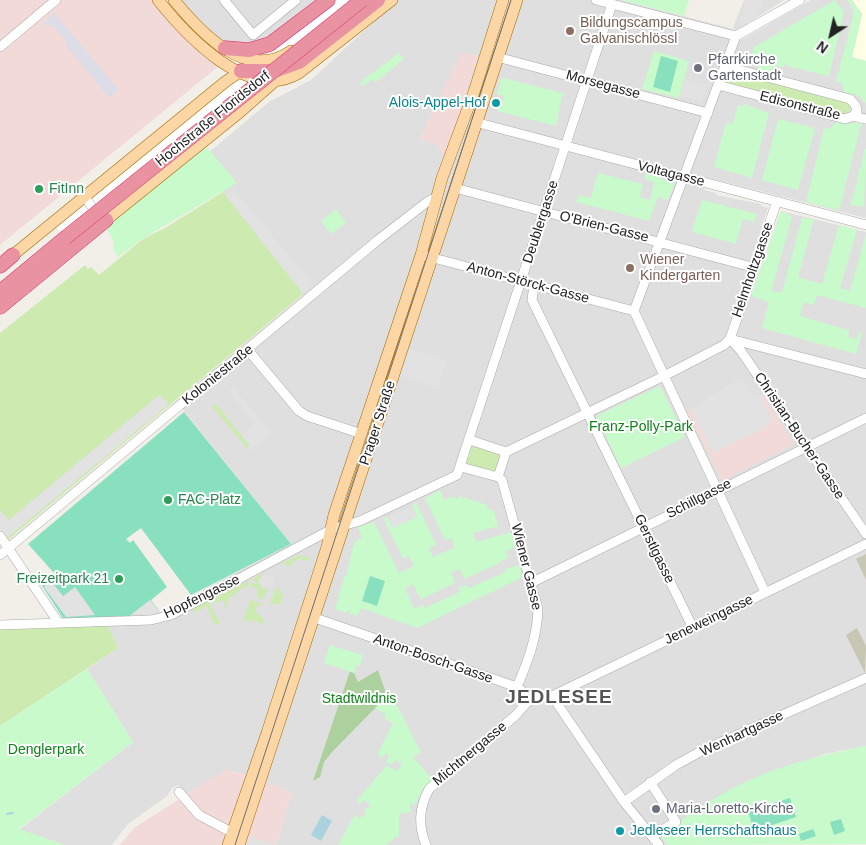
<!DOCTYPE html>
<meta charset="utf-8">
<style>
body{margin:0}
#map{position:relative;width:866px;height:845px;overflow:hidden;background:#f2efe9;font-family:Arial,sans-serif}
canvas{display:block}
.north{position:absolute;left:806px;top:10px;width:50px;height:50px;-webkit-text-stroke:4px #fff;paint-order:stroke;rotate:215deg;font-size:14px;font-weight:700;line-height:20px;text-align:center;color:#222}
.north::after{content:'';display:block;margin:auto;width:18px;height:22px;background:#222;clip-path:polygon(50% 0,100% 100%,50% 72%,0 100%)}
</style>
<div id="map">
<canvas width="866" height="845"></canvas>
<div class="north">N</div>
</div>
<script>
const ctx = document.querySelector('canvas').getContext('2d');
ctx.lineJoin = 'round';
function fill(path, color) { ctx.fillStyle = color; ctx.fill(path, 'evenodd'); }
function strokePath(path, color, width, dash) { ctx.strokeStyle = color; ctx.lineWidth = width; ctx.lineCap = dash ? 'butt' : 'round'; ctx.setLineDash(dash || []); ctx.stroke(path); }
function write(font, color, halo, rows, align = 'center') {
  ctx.font = font + ' Arial,sans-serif'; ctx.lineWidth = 4; ctx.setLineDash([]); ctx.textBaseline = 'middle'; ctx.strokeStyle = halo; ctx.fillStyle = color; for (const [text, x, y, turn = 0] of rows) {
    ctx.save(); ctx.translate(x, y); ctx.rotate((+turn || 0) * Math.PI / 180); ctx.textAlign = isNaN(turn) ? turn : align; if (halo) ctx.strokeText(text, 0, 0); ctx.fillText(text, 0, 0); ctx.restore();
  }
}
fill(new Path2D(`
 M180 0H320L276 36 251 44 224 42 214 36Z
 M397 0H621L733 29 741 40 811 0H866V218L693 174 705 190 716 193V195L761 204V206L768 208 762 225 752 292 781 211 866 232V746L825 754 750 780 660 834 668 845H276L292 792 241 773 231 772 184 795 178 785 172 788 167 796 128 824 112 845H65L19 830 133 742 87 669 118 648 107 624 150 600 160 612 291 544 176 401 303 295 237 194 223 192 201 159 269 102 311 80ZM462 53 478 57 440 146 420 139ZM742 378 753 397 687 412Z
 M744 0H784L737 30 733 28Z`), '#e0dfdf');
fill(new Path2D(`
 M0 0H154L220 65 0 245Z
 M462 52 478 57 446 154 439 151 440 146 420 139Z
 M742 378 753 397 762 394 794 444 722 481 687 412Z
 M228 768 233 773H241L292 792 276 845H120L134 828Z`), '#f2dad9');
fill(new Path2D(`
 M852 0H866V61L852 57 862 14Z`), '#ffffe5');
fill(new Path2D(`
 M866 554V580L856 559Z
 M857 628 866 646 865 673 846 635Z`), '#c7c7b4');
fill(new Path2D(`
 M729 71 845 100 851 106 847 115 727 85 725 82Z
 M223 192 237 193 314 285 8 540 0 530V333L85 265 88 269 91 267 99 275 143 239 165 228Z
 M216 404 250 446 247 448 212 407Z
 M476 446 500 454C502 461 499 467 494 472L469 466 466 462 470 448Z
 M300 555 311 558 310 561 300 559 293 562 291 567 282 563Z
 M260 574 263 579 259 581 268 590 263 597 265 600 257 598 258 589 250 586 251 582 255 584 258 583 252 580Z
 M248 581V586L240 589 234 596H230L225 611 224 600 214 603 212 599Z
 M280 586 279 593 284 594 280 604H270L274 592Z
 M250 600 264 604 257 606 255 611 258 615 262 616 265 624 250 620 249 623 244 619Z
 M208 601 220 624 219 625 214 624 207 606 195 613 193 609Z
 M107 624 118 648 0 726V629Z`), '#cdebb0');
fill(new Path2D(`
 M378 670 387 696 332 752 324 762 320 777 313 781 350 671 354 673 358 682Z`), '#add19e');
fill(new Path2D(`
 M621 0H689L684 16Z
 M835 0 844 12 829 76 787 66 785 63 783 67H773L768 73 758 70 757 62 750 59 754 47Z
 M847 0H851L862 14 852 57 866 61V104L860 96 844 93 842 83 836 81 853 17V10Z
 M654 51 689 61 679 98 642 89Z
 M399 53 404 59 376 82 373 79 362 86 359 83Z
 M504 78 566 94 562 96 556 126 497 111 498 107H501L504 96 497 94 501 79Z
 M744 104 769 113 752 178 714 167 726 123 733 124 738 105 743 106Z
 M778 119 815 128 798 190 762 180Z
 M837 121 847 124 862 122 839 210 806 202 824 128 830 129Z
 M204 144 237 183 142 239 118 257 114 251 113 240 106 228Z
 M864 149H866L864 207 850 205 855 191 854 187 856 188 859 168H861Z
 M598 173 643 184 640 197 650 200 654 182 645 179 646 174 675 182 668 200 658 197 649 221 576 202 579 195 591 198Z
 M702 200 757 214 754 222 743 219 736 244 692 232Z
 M336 209 346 223 331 234 321 221Z
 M781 211 792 216 772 289 774 292H782L802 218 814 219 798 277 822 284 839 225 857 230 840 288 850 291 866 234V308L817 295 814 305 804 302 800 316 848 330 850 328 848 337 857 339 860 331 862 333 856 354 762 328 769 302 751 296Z
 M660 386 685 437 621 468 596 416Z
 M440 490 444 500 451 497 458 499 459 496 488 505 487 508 494 511 498 526 473 533 476 542 511 532 515 548 506 551 508 558 502 560V562L464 579 460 569 451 573 455 583 421 599 413 584 405 588 414 609 423 605 425 608 460 592 458 588 466 585 469 588 506 572 505 569 520 565 521 578 417 628 361 608 357 616 350 614V611L348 610 346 613 335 609 345 576H346L354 543 362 537 358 527 374 522 399 573 414 566 409 556 403 559 383 517 388 518 393 528 417 516 412 506 416 502 436 545 429 548 433 557 454 548 452 538 445 540 425 498Z
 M330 645 363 655 360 666 356 665 354 673 324 663Z
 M87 669 133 742 19 829 65 845H0V726Z
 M387 696 398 707 421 752 413 757 432 779 423 789 414 807 412 803 410 805 411 812 399 814V837H395L390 843 389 841 387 845H338L355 814 359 819 366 814 364 810 370 806 365 800 359 804 357 800 387 765 396 771 402 765 395 760 392 765 386 762 389 756 385 753 382 759 378 753 393 723 385 719 386 715 375 708Z
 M866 746V844L668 845 659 834C689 816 719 793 752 779 788 763 827 754 866 746Z`), '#c8facc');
fill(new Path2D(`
 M661 56 678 61 670 92 653 87Z
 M184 412 291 544 191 595 141 528 126 539 130 543 133 540 167 587 151 600 160 612 151 616 64 620 41 584 54 573 28 544Z
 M370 576 385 581 377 606 362 601Z
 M790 798 796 817 754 831 748 811Z
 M841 819 845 831 834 835 830 822Z
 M813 829 816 836 801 841 799 834Z`), '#88e0be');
fill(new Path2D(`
 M746 0H764L757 17 743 26 737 23Z
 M684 79 707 85 702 102 680 96Z
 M223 192 237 193 314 285 303 294Z
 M409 348 447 361 437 388 400 376Z
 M742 378 753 397 760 395 772 420 763 429 713 453 691 409Z
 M233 387 271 432 249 451 247 448 250 445 241 435 255 423 228 391Z
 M159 395 169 404 7 538 0 530V510L9 520Z
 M412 506 417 517 393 528 388 518Z
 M266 573 268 577 272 575 276 582 263 589 258 581Z
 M51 581 63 596 75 587 95 615 66 617 44 587Z
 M150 600 160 612 151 616 128 617Z
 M249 836 275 845H246Z`), '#e2e2e2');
fill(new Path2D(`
 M54 13 119 90 109 98 65 44 67 42 54 26 42 24Z`), '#dddde8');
fill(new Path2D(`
 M322 815 332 821 321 841 311 835Z`), '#aad3df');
fill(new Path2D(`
 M336 0H372L69 243 55 226Z`), '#fff');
strokePath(new Path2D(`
 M7 814 13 813`), '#aad3df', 2);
const minor = new Path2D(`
 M224 0 253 35 296 0
 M596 0 736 36
 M736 36 800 0
 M0 47 56 0
 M497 57 708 113
 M725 66 850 99 856 106 857 111 853 116
 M718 85 845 119 853 116 866 119
 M475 122 866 225
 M455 188 752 267
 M84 196 98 215
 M426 256 634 311
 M534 284 532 300 693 628
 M634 311 765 592
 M634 311 736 36
 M730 339 741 351 866 534
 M730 339 866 374
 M248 350 299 411 307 416 362 434
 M470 440 506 452
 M506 452 664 376 724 345 730 339 777 201
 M461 467 498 477
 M498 477 502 480 538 609C537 638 528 661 517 687
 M498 477 506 452
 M0 536 58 622
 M0 555 378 240 427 202 437 197
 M533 582 866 418
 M309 616 517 687 531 698 552 696 866 544
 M0 625 151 620 171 615 332 529 360 521 457 475 612 4
 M552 696 624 802 659 845
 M650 782 676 822 652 836
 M179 792 199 815 233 833
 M624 802 676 765 705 749 866 678
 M426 845C418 825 419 808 429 789L515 716 531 698`);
const major = new Path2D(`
 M158 0C187 36 249 103 299 73L392 0
 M174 0C201 33 246 82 291 51
 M106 220 240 112 274 82
 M13 255 225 82 241 71 262 62
 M228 845 267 733 327 547 334 515 421 255 442 178 474 92 503 0
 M239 845 517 0`);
const highway = new Path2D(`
 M225 48 249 50 270 44 328 0
 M241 71H274L299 62 378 0
 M0 266 13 255
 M0 292 65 238
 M0 307 106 220`);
strokePath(minor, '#a9a9a9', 10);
strokePath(major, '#a06b00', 12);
strokePath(highway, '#dc2a67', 15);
strokePath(minor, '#fff', 9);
strokePath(major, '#fcd6a4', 11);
strokePath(highway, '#e892a2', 14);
strokePath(new Path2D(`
 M235 845 511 0`), '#707070', 1);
const highwayBridge = new Path2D(`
 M65 238 362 0`);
strokePath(highwayBridge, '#dc2a67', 15, []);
strokePath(highwayBridge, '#e892a2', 14);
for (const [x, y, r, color] of [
 [570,31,5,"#8d6e63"],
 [698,68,5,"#6b7280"],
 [496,103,5,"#0f9aa8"],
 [39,189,5,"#2e9e5b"],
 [630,268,5,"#8d6e63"],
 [168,500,5,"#2e9e5b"],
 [119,579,5,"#2e9e5b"],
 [656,809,5,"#6b7280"],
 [620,831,5,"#0f9aa8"]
]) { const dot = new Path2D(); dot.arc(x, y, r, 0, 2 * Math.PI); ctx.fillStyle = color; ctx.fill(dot); strokePath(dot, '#fff', 2); }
write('14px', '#785e54', '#fff', [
 ["Bildungscampus",580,23],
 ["Galvanischlössl",580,39],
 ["Wiener",640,260],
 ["Kindergarten",640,276]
], 'left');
write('14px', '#5b616d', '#fff', [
 ["Pfarrkirche",708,60],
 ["Gartenstadt",708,76],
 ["Maria-Loretto-Kirche",666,809]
], 'left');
write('14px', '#222', '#fff', [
 ["Morsegasse",603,85,15],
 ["Edisonstraße",800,106,14],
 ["Hochstraße Floridsdorf",213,119,-39],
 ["Voltagasse",671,174,14],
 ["Deublergasse",541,222,-72],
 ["O'Brien-Gasse",604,227,14],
 ["Helmholtzgasse",753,270,-71],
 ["Anton-Störck-Gasse",528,283,15],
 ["Koloniestraße",218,375,-39],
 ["Prager Straße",378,423,-72],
 ["Christian-Bucher-Gasse",799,436,56],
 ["Schillgasse",699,499,-27],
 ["Gerstlgasse",654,549,64],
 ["Wiener Gasse",526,567,76],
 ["Hopfengasse",202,597,-26],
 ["Jeneweingasse",709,620,-26],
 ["Anton-Bosch-Gasse",433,659,19],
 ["Wenhartgasse",742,734,-25],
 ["Michtnergasse",470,754,-40]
]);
write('14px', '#0d838f', '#fff', [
 ["Alois-Appel-Hof",486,103],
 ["Jedleseer Herrschaftshaus",630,831,"left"]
], 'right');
write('14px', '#27864d', '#fff', [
 ["FitInn",49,189],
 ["FAC-Platz",178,500],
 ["Freizeitpark 21",109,579,"right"]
], 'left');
write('14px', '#0c8416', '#fff', [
 ["Franz-Polly-Park",641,427],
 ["Stadtwildnis",359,699],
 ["Denglerpark",46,750]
]);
ctx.letterSpacing = '1px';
write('bold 19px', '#555', '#fff', [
 ["JEDLESEE",559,698]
]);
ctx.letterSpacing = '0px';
</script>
